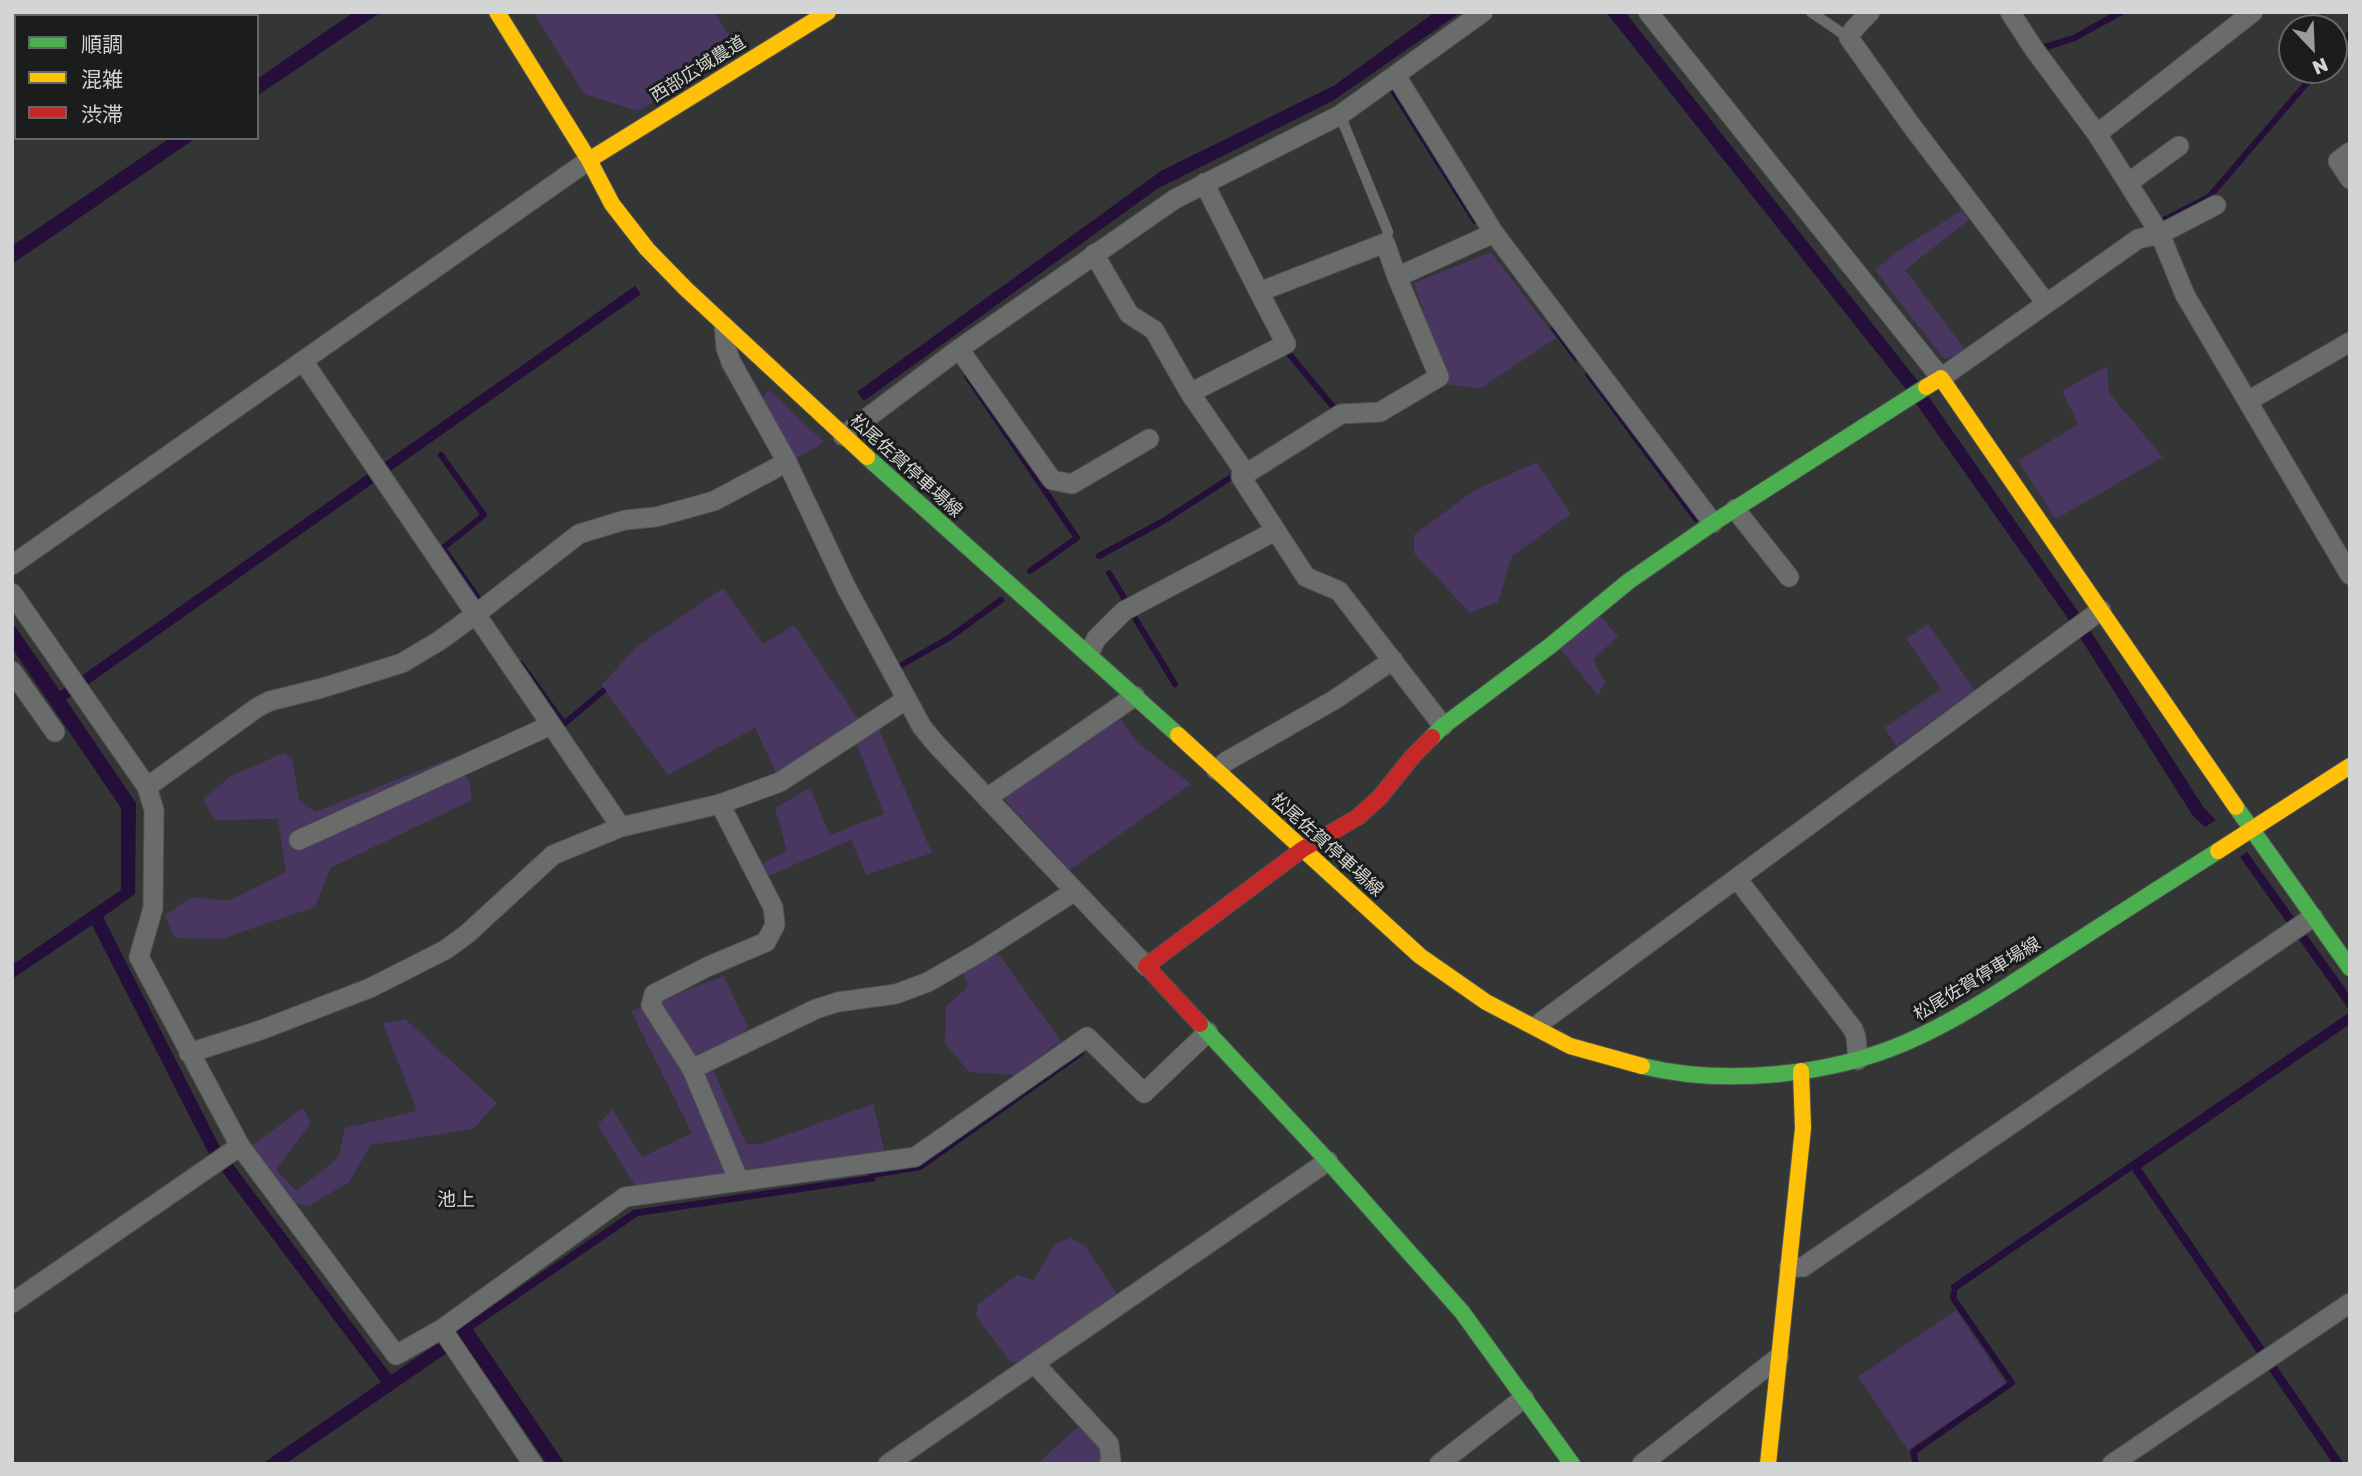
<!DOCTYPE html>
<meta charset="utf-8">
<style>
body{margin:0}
#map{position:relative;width:2362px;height:1476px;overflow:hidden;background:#333635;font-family:"Golos Text","Noto Sans JP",sans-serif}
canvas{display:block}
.frame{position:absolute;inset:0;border:14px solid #d3d5d4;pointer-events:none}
.legend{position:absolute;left:14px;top:14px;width:245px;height:126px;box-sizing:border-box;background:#1b1d1d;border:2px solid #656766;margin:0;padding:9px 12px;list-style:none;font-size:21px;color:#d3d5d4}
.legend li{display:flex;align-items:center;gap:14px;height:35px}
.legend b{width:35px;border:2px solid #656766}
.north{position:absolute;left:2278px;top:14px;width:70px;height:70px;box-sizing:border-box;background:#1b1d1d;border:2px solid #656766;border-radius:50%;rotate:157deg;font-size:19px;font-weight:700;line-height:28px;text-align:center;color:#d3d5d4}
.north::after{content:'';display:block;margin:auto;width:24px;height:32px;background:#9b9d9c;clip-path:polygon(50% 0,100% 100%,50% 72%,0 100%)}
</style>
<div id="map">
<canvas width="2362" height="1476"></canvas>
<div class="frame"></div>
<ul class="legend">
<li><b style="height:9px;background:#4caf50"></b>順調</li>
<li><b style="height:9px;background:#ffc107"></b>混雑</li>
<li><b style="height:9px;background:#c62828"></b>渋滞</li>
</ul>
<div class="north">N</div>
</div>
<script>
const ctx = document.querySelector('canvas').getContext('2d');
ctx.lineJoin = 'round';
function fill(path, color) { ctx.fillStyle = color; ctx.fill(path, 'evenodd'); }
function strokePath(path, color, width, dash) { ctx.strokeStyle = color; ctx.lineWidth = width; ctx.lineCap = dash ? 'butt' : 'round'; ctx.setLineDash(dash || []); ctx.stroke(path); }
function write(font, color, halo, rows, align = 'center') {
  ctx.font = font + ' "Golos Text","Noto Sans JP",sans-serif'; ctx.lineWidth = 6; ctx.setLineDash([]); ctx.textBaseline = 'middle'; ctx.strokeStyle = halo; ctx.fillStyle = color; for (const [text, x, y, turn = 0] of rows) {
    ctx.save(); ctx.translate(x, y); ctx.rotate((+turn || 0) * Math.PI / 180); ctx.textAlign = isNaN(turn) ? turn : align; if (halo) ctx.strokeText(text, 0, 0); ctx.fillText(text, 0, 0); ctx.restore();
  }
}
fill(new Path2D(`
 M533 12H714L739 50 638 111 584 94Z
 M1962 210 1969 220 1905 270 1967 352 1944 359 1875 270 1898 251Z
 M1491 252 1556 338 1480 389 1446 384 1414 283Z
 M2107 366 2109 393 2163 457 2056 519 2018 461 2078 424 2062 391Z
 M769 390 824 442 795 459 760 400Z
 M1537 462 1571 514 1512 556 1498 602 1470 613 1414 553V535L1473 491Z
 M723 588 763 644 794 625 859 720 776 773 755 728 668 775 601 685 638 646Z
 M1600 616 1618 636 1593 660 1605 682 1598 695 1560 649Z
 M1928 624 1975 690 1897 746 1884 728 1941 689 1906 639Z
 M1117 715 1137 742 1191 784 1070 870 1000 795Z
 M878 727 932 853 866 875 851 840 764 878 758 866 787 851 775 808 810 788 830 835 884 814 856 742Z
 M284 753 292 758 299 799 315 812 451 758 469 780 472 800 330 868 315 907 221 939 175 938 165 915 192 897 228 901 286 872 278 819 214 820 203 799 231 776Z
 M995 949 1061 1041 1016 1075 969 1072 945 1043 946 1006 968 987 961 966Z
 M724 976 748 1028 710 1063 746 1144H760L873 1104 885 1153 636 1187 598 1125 612 1109 642 1157 692 1133 631 1011Z
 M405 1019 497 1103 473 1129 371 1145 349 1182 309 1206 290 1202 250 1147 303 1108 311 1123 276 1170 296 1191 338 1158 345 1128 417 1111 383 1023Z
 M1070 1238 1085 1246 1120 1298 1022 1363 1010 1361 976 1316 978 1304 1017 1275 1034 1280 1054 1245Z
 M1956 1310 2006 1384 1908 1450 1858 1377Z
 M1082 1423 1103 1444 1104 1464H1037Z`), '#493661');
fill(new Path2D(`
 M354 12H381L257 96V79Z
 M1435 12H1461L1334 100 1157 189 864 401 857 392 1161 171 1335 85Z
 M1606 12H1625L1917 380 2079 613 2204 808 2216 820 2205 827 2193 816 2069 620 1905 388Z
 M2114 12H2128L2075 41 2045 51 2041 45 2073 35Z
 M170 138H196L12 264V246Z
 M635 286 641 294 66 700 136 803 135 894 103 917 220 1147 391 1375 633 1210 872 1175 876 1181 638 1216 473 1329 565 1464H547L463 1342 285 1464H262L381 1382 209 1154 92 925 12 979V965L121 890V808L12 648V622L60 691Z
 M2247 852 2350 995V1011L2240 857Z
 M2350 1012V1024L2141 1168 2344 1464H2333L2132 1170 1954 1292 1950 1286Z`), '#250e3a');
strokePath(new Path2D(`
 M2334 52 2350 33
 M1393 91 1475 221
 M2164 220 2209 197 2318 70
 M1554 328 1576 358
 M1284 348 1336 410 1333 412
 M1588 374 1696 519
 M967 376 1077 538 1030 571
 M441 455 484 515 443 548 480 601
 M1099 556 1165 520 1236 474
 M1109 573 1126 601
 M1133 615 1175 684
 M521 664 564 724 603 691
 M900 666 949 638 1001 600
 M872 1175 920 1167 1081 1053
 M1916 1464 1913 1452 2012 1383 1953 1298 1954 1292`), '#250e3a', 6);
const lane = new Path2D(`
 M1811 12 1849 38
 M1340 115 1388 232 1385 243`);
const street = new Path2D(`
 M1648 12 1941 378 2138 239 2160 234 2216 205
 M1870 12 1853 30 1849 38 1911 125 2046 303
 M2010 12 2034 49 2097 134 2160 234 2185 295 2350 575
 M1396 76 1494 233 1713 523
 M2097 134 2253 12
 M2350 152 2338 161 2350 179
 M1204 183 1259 292 1385 243 1397 277
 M2128 183 2179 146
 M1094 254 1129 314 1154 330 1190 393 1242 468 1241 477 1306 577 1339 591 1443 726
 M724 326 726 348 731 362 787 462 847 589 922 727 936 744 1146 966
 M959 349 1052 480 1072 484 1149 439
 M303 361 621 827
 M1190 393 1286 344 1259 292
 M2248 401 2350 342
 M843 436 959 349 1175 199 1340 115 1483 12
 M1241 477 1341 414 1380 412 1439 377 1397 277 1494 233
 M1735 509 1789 577
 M12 565 589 160
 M12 593 147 787 154 810 153 908 139 957 240 1146 396 1355 442 1329 625 1197 915 1157 1087 1037 1144 1093 1208 1032
 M1089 654 1096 639 1124 611 1275 531
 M12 671 55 732
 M1216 770 1227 761 1334 700 1393 660
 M147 787 258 707 270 701 322 688 402 663 439 641 476 614 579 534 625 520 656 517 714 501 787 462
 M987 798 1135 696
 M299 840 551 725
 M1738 880 1853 1029 1856 1037 1858 1060
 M1536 1026 2101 610
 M189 1053 261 1030 370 988 445 950 467 934 553 855 621 827 720 804 780 782 907 699
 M692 1069 651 1005 654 994 709 966 766 942 775 925 773 907 720 804
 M739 1181 692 1069 816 1009 838 1002 896 994 928 982 980 952 1075 891
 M1789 1267H1803L2313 917
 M12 1303 240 1146
 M442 1329 533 1464
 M1034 1363 1109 1444 1111 1461 1109 1464
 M888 1464 1328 1161
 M1439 1464 1524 1398
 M1642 1464 1779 1357
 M2112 1464 2350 1303`);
const fast = new Path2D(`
 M867 457 1178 735
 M1432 737 1443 726 1550 646 1629 581 1713 523 1926 387
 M2236 807 2350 968
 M1200 1024 1328 1161 1462 1312 1572 1464
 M1642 1066C1724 1086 1829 1076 1907 1042 1960 1019 2009 985 2057 954 2111 919 2164 885 2218 851`);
const slow = new Path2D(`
 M497 12 589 160 612 204 647 249 686 289 867 457
 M589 160 828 12
 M1926 387 1941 378 2236 807
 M1178 735 1420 956 1486 1002 1570 1046 1642 1066
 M2218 851 2350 766
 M1768 1464 1803 1128 1801 1071`);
const jam = new Path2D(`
 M1200 1024 1146 966 1303 849 1358 817 1380 797 1413 756 1432 737`);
strokePath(lane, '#505251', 11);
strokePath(street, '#505251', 21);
strokePath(fast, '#505251', 18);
strokePath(slow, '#505251', 18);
strokePath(jam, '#505251', 18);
strokePath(lane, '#6a6c6b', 10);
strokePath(street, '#6a6c6b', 19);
strokePath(fast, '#4caf50', 16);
strokePath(slow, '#ffc107', 16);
strokePath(jam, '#c62828', 16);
write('18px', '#d3d5d4', '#1b1d1d', [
 ["西部広域農道",698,69,-32],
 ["松尾佐賀停車場線",906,466,42],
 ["松尾佐賀停車場線",1327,845,42],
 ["松尾佐賀停車場線",1977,979,-31]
]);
write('19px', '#d3d5d4', '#1b1d1d', [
 ["池上",456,1200]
]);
</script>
